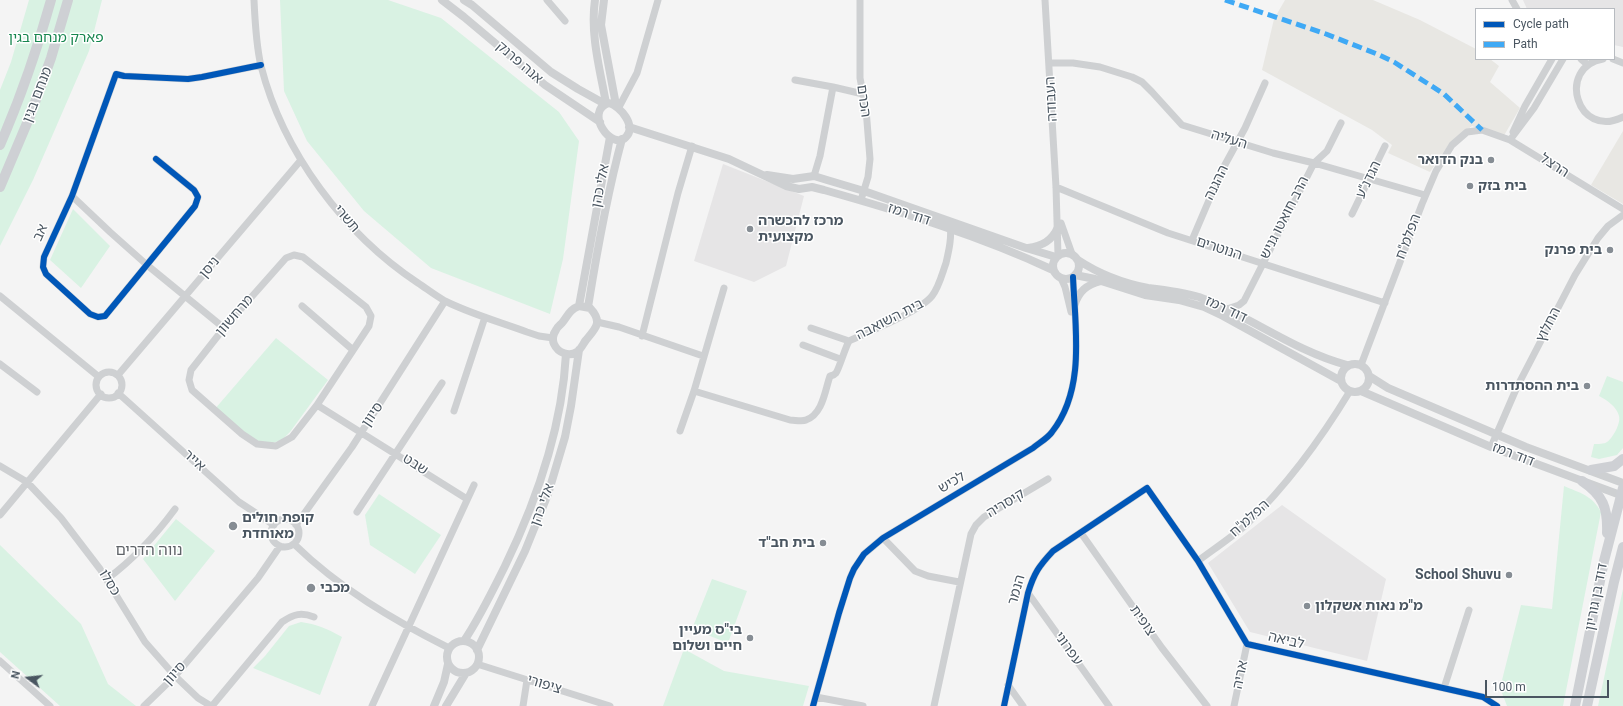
<!DOCTYPE html>
<meta charset="utf-8">
<style>
body{margin:0}
#map{position:relative;width:1623px;height:706px;overflow:hidden;background:#f4f4f4;font-family:Roboto,sans-serif}
canvas{display:block}
.legend{position:absolute;left:1475px;top:8px;width:140px;height:52px;box-sizing:border-box;background:#fff;border:1px solid #b7bbc0;margin:0;padding:5px 7px;list-style:none;font-size:12px;color:#4a5661}
.legend li{display:flex;align-items:center;gap:8px;height:20px}
.legend b{width:20px;border:1px solid #b7bbc0}
.north{position:absolute;left:8px;top:658px;width:40px;height:40px;-webkit-text-stroke:3px #fff;paint-order:stroke;rotate:285deg;font-size:11px;font-weight:700;line-height:16px;text-align:center;color:#4a5661}
.north::after{content:'';display:block;margin:auto;width:14px;height:18px;background:#4a5661;clip-path:polygon(50% 0,100% 100%,50% 72%,0 100%)}
.scale{position:absolute;left:1485px;top:680px;width:124px;height:18px;box-sizing:border-box;border:2px solid #4a5661;border-top:0;padding-left:5px;font-size:12px;line-height:14px;white-space:nowrap;color:#4a5661;-webkit-text-stroke:3px #fff;paint-order:stroke}
</style>
<div id="map">
<canvas width="1623" height="706"></canvas>
<ul class="legend">
<li><b style="height:5px;background:#0057b8"></b>Cycle path</li>
<li><b style="height:5px;background:#3fa9f5"></b>Path</li>
</ul>
<div class="north">N</div>
<div class="scale">100 m</div>
</div>
<script>
const ctx = document.querySelector('canvas').getContext('2d');
ctx.lineJoin = 'round';
function fill(path, color) { ctx.fillStyle = color; ctx.fill(path, 'evenodd'); }
function strokePath(path, color, width, dash) { ctx.strokeStyle = color; ctx.lineWidth = width; ctx.lineCap = dash ? 'butt' : 'round'; ctx.setLineDash(dash || []); ctx.stroke(path); }
function write(font, color, halo, rows, align = 'center') {
  ctx.font = font + ' Roboto,"Noto Sans Hebrew",sans-serif'; ctx.lineWidth = 3; ctx.setLineDash([]); ctx.textBaseline = 'middle'; ctx.strokeStyle = halo; ctx.fillStyle = color; for (const [text, x, y, turn = 0] of rows) {
    ctx.save(); ctx.translate(x, y); ctx.rotate((+turn || 0) * Math.PI / 180); ctx.textAlign = isNaN(turn) ? turn : align; if (halo) ctx.strokeText(text, 0, 0); ctx.fillText(text, 0, 0); ctx.restore();
  }
}
fill(new Path2D(`
 M1285 0H1373L1420 20 1476 49V59H1490L1499 66 1490 82 1520 108 1502 139 1472 126 1449 144 1430 172 1388 153 1392 145 1372 130 1262 70 1274 19Z
 M1623 131V204L1591 185Z`), '#e8e7e3');
fill(new Path2D(`
 M1523 0H1623V47L1614 45V9H1527Z
 M723 164 804 196 786 266 754 282 694 261Z
 M1282 505 1386 579 1367 661 1250 632 1208 563Z`), '#e6e5e6');
fill(new Path2D(`
 M29 0H102L89 51 33 180 0 246V90L11 62Z
 M280 0H388L441 18 559 112 579 141 563 259 550 314 431 268 364 211 307 141 284 91Z
 M73 209 110 246 81 288 50 260Z
 M276 338 328 380 290 432 282 440 269 444 253 441 214 410Z
 M1607 376 1623 382V448L1617 455 1599 459 1591 457 1594 444C1598 444 1604 444 1607 442 1613 438 1621 423 1619 416 1617 407 1607 400 1599 396Z
 M1564 486C1580 493 1592 495 1601 512L1563 706H1507L1500 688 1521 605 1552 609Z
 M379 494 441 535 415 574 370 545 365 515Z
 M176 519 215 551 175 601 143 559Z
 M0 545 81 624 108 684 136 706H60L0 652Z
 M712 579 747 591 728 643 692 629Z
 M1623 589V706H1598Z
 M301 622C316 624 328 629 342 637L320 695 253 668 265 656 289 626Z
 M684 649 724 671 809 686 803 706H663Z`), '#d9f2e3');
strokePath(new Path2D(`
 M254 0C255 22 256 45 261 66 283 152 344 234 418 283 427 289 436 296 445 301 471 314 500 322 527 332L539 336 553 338
 M547 0 565 21
 M860 0V78L866 109 870 159 868 177 861 200
 M1045 0 1056 187 1058 255
 M1512 0 1517 9
 M1581 59 1588 65
 M1603 59C1556 67 1577 140 1623 117
 M1613 59 1623 63
 M1050 63H1073L1100 67 1132 77 1142 82 1152 92 1182 125 1273 153 1314 163 1425 195
 M795 80 833 87
 M619 107 637 73 658 0
 M1513 132 1525 106 1552 59
 M1510 140 1534 108 1563 59
 M156 159 194 190 198 197 195 206 105 316 98 317 90 314 46 274 43 267 44 257 72 196 116 74 124 76 188 79 202 77 261 65
 M814 176 820 156 833 87 863 94
 M1056 187 1168 233 1385 303
 M72 196 110 232 147 265 224 328
 M1352 214 1385 146
 M1061 223 1072 254
 M1192 240 1221 172 1245 128 1265 83
 M294 255 303 257 366 307 371 316 369 326 317 405 292 437 276 446 257 444 242 434 192 390 189 380 191 370 224 328 286 258Z
 M1061 278 1065 287 1071 312
 M0 296 99 377
 M302 306 353 350
 M1227 309 1239 305 1244 301 1314 163 1327 151 1341 123
 M597 322 619 327 703 356
 M811 328 849 341
 M642 336 678 193 692 146
 M803 345 840 359
 M0 364 37 392
 M1361 365 1422 204 1436 171 1452 145 1467 132 1482 130 1510 140 1623 209
 M96 385a13 13 0 1 1 26 0a13 13 0 1 1-26 0Z
 M118 375 301 160
 M694 391 790 420C795 420 802 422 806 420 823 414 825 390 830 376 833 375 833 376 836 373 839 369 845 348 849 341 868 332 919 312 932 296 939 287 942 274 946 263 949 250 952 237 950 224
 M118 393 239 502 274 525
 M317 405 467 499
 M454 411 485 317
 M680 431 694 391 724 288
 M1491 447 1517 387 1575 275 1598 238 1608 226 1623 215
 M0 466 27 482 61 518 100 569 145 642 175 676 198 698 211 706
 M357 512 442 383
 M0 515 101 394
 M271 533a14 14 0 1 1 28 0a14 14 0 1 1-28 0Z
 M296 525 352 447 445 301
 M1081 533 1162 648 1207 706
 M883 538 915 571 928 576 959 582
 M294 544C339 588 393 620 449 648
 M1198 561C1214 549 1232 537 1247 524 1287 485 1321 439 1350 391
 M107 579C134 559 155 536 175 509
 M1028 593 1109 706
 M0 661 50 706
 M477 664 610 706
 M1008 685 1023 706
 M1444 688 1469 610
 M816 697 863 706
 M144 706 175 676 258 578 280 546
 M212 706 282 622C294 614 301 612 314 617
 M372 706 474 485
 M523 706 527 680
 M813 706 839 613 850 578 854 569 864 554 883 538 1033 448C1039 443 1048 438 1052 432 1086 389 1075 327 1073 277
 M934 706 971 534 976 525 984 517 1048 479
 M1004 706 1028 593C1034 573 1039 566 1053 551L1147 488 1198 561 1247 644 1483 697 1497 706
 M1234 706 1247 644`), '#ced0d2', 7);
strokePath(new Path2D(`
 M442 0 464 17 545 85 600 122
 M464 0 472 5 551 72 578 89 605 104
 M595 0C590 34 600 70 606 103
 M604 0 601 25 616 105
 M609 103C620 106 637 126 626 137 612 152 583 111 609 103Z
 M629 127 729 159 786 186 799 189 812 187 824 190C902 212 980 236 1053 270
 M767 175 793 179 814 176 827 180 864 191 1026 248 1056 257
 M1028 248C1042 246 1052 241 1058 227
 M1053 266a13 13 0 1 1 26 0a13 13 0 1 1-26 0Z
 M1078 260C1099 274 1123 283 1148 288 1165 290 1182 292 1199 297 1250 316 1294 351 1347 365
 M1075 275 1095 279 1145 295 1179 300 1204 307 1223 316 1341 381
 M579 306 610 137
 M579 306 590 308C603 322 596 328 586 340 583 344 581 349 577 352 569 357 558 353 554 344 552 340 553 334 556 330 557 327 560 325 562 323 568 316 569 310 579 306Z
 M1074 306C1079 291 1086 285 1101 281
 M588 307C597 251 607 194 622 139
 M1341 378a14 14 0 1 1 28 0a14 14 0 1 1-28 0Z
 M1369 376 1388 388 1526 447 1623 483
 M1361 391 1491 447 1623 496
 M464 641C480 617 492 592 505 566 537 500 562 429 566 354
 M447 657a16 16 0 1 1 32 0a16 16 0 1 1-32 0Z
 M477 650 525 551 548 494 565 437 571 406 579 350
 M434 706 444 682 448 664
 M446 706 466 673`), '#ced0d2', 8);
strokePath(new Path2D(`
 M0 145C21 97 37 50 51 0
 M0 187 30 116 51 58 68 0
 M1591 470 1614 466 1623 459
 M1582 481C1603 495 1608 508 1607 533
 M1575 706 1604 561 1623 488
 M1587 706 1614 582 1623 547`), '#ced0d4', 10);
strokePath(new Path2D(`
 M1225 0 1326 34 1377 54 1394 62 1444 94 1482 130`), '#3fa9f5', 5, [10, 5]);
strokePath(new Path2D(`
 M156 159 194 190 198 197 195 206 105 316 98 317 90 314 46 274 43 267 44 257 72 196 116 74 124 76 188 79 202 77 261 65
 M813 706 839 613 850 578 854 569 864 554 883 538 1033 448C1039 443 1048 438 1052 432 1086 389 1075 327 1073 277
 M1004 706 1028 593C1034 573 1039 566 1053 551L1147 488 1198 561 1247 644 1483 697 1497 706`), '#0057b8', 6);
for (const [x, y, r, color] of [
 [1491,160,4,"#868d94"],
 [1470,186,4,"#868d94"],
 [750,229,4,"#868d94"],
 [1610,250,4,"#868d94"],
 [1587,386,4,"#868d94"],
 [233,526,5,"#868d94"],
 [823,543,4,"#868d94"],
 [1509,575,4,"#868d94"],
 [311,588,5,"#868d94"],
 [1307,606,4,"#868d94"],
 [750,638,4,"#868d94"]
]) { const dot = new Path2D(); dot.arc(x, y, r, 0, 2 * Math.PI); ctx.fillStyle = color; ctx.fill(dot); strokePath(dot, '#fff', 1.5); }
write('14px', '#17864f', '#fff', [
 ["פארק מנחם בגין",56,38]
]);
write('14px', '#4a5661', '#fff', [
 ["אנה פרנק",519,63,41],
 ["מנחם בגין",38,95,-69],
 ["העבודה",1052,99,-93],
 ["הכרם",863,101,82],
 ["העליה",1229,140,17],
 ["הרצל",1554,166,33],
 ["הגדנ\"ע",1369,180,-64],
 ["ההגנה",1217,183,-64],
 ["אלי כהן",601,186,-79],
 ["דוד רמז",909,215,18],
 ["הרב חואטו גניש",1285,218,-63],
 ["תשרי",346,219,49],
 ["אב",41,233,-66],
 ["הפלמ\"ח",1409,237,-69],
 ["הנוטרים",1219,249,18],
 ["ניסן",210,268,-50],
 ["דוד רמז",1226,310,25],
 ["מרחשוון",235,316,-49],
 ["בית השואבה",890,320,-27],
 ["החלוץ",1549,325,-63],
 ["סיוון",373,415,-56],
 ["דוד רמז",1513,455,21],
 ["אייר",194,461,42],
 ["שבט",415,465,33],
 ["לכיש",952,483,-30],
 ["קיסריה",1006,504,-31],
 ["אלי כהן",543,505,-70],
 ["הפלמ\"ח",1250,519,-42],
 ["כסלו",109,583,58],
 ["הנמר",1017,590,-74],
 ["דוד בן גוריון",1597,597,-79],
 ["צופית",1142,621,55],
 ["לביאה",1286,641,13],
 ["עפרוני",1068,649,54],
 ["סיוון",175,674,-48],
 ["אריה",1241,675,-78],
 ["ציפורי",544,685,17]
]);
write('bold 14px', '#4a5661', '#fff', [
 ["בנק הדואר",1483,160],
 ["בית בזק",1478,186,"left"],
 ["מרכז להכשרה",758,221,"left"],
 ["מקצועית",758,237,"left"],
 ["בית פרנק",1602,250],
 ["בית ההסתדרות",1579,386],
 ["קופת חולים",242,518,"left"],
 ["מאוחדת",242,534,"left"],
 ["בית חב\"ד",815,543],
 ["School Shuvu",1501,575],
 ["מכבי",320,588,"left"],
 ["מ\"מ נאות אשקלון",1315,606,"left"],
 ["בי\"ס מעיין",742,630],
 ["חיים ושלום",742,646]
], 'right');
write('15px', '#5f6368', '#fff', [
 ["נווה הדרים",149,551]
]);
</script>
